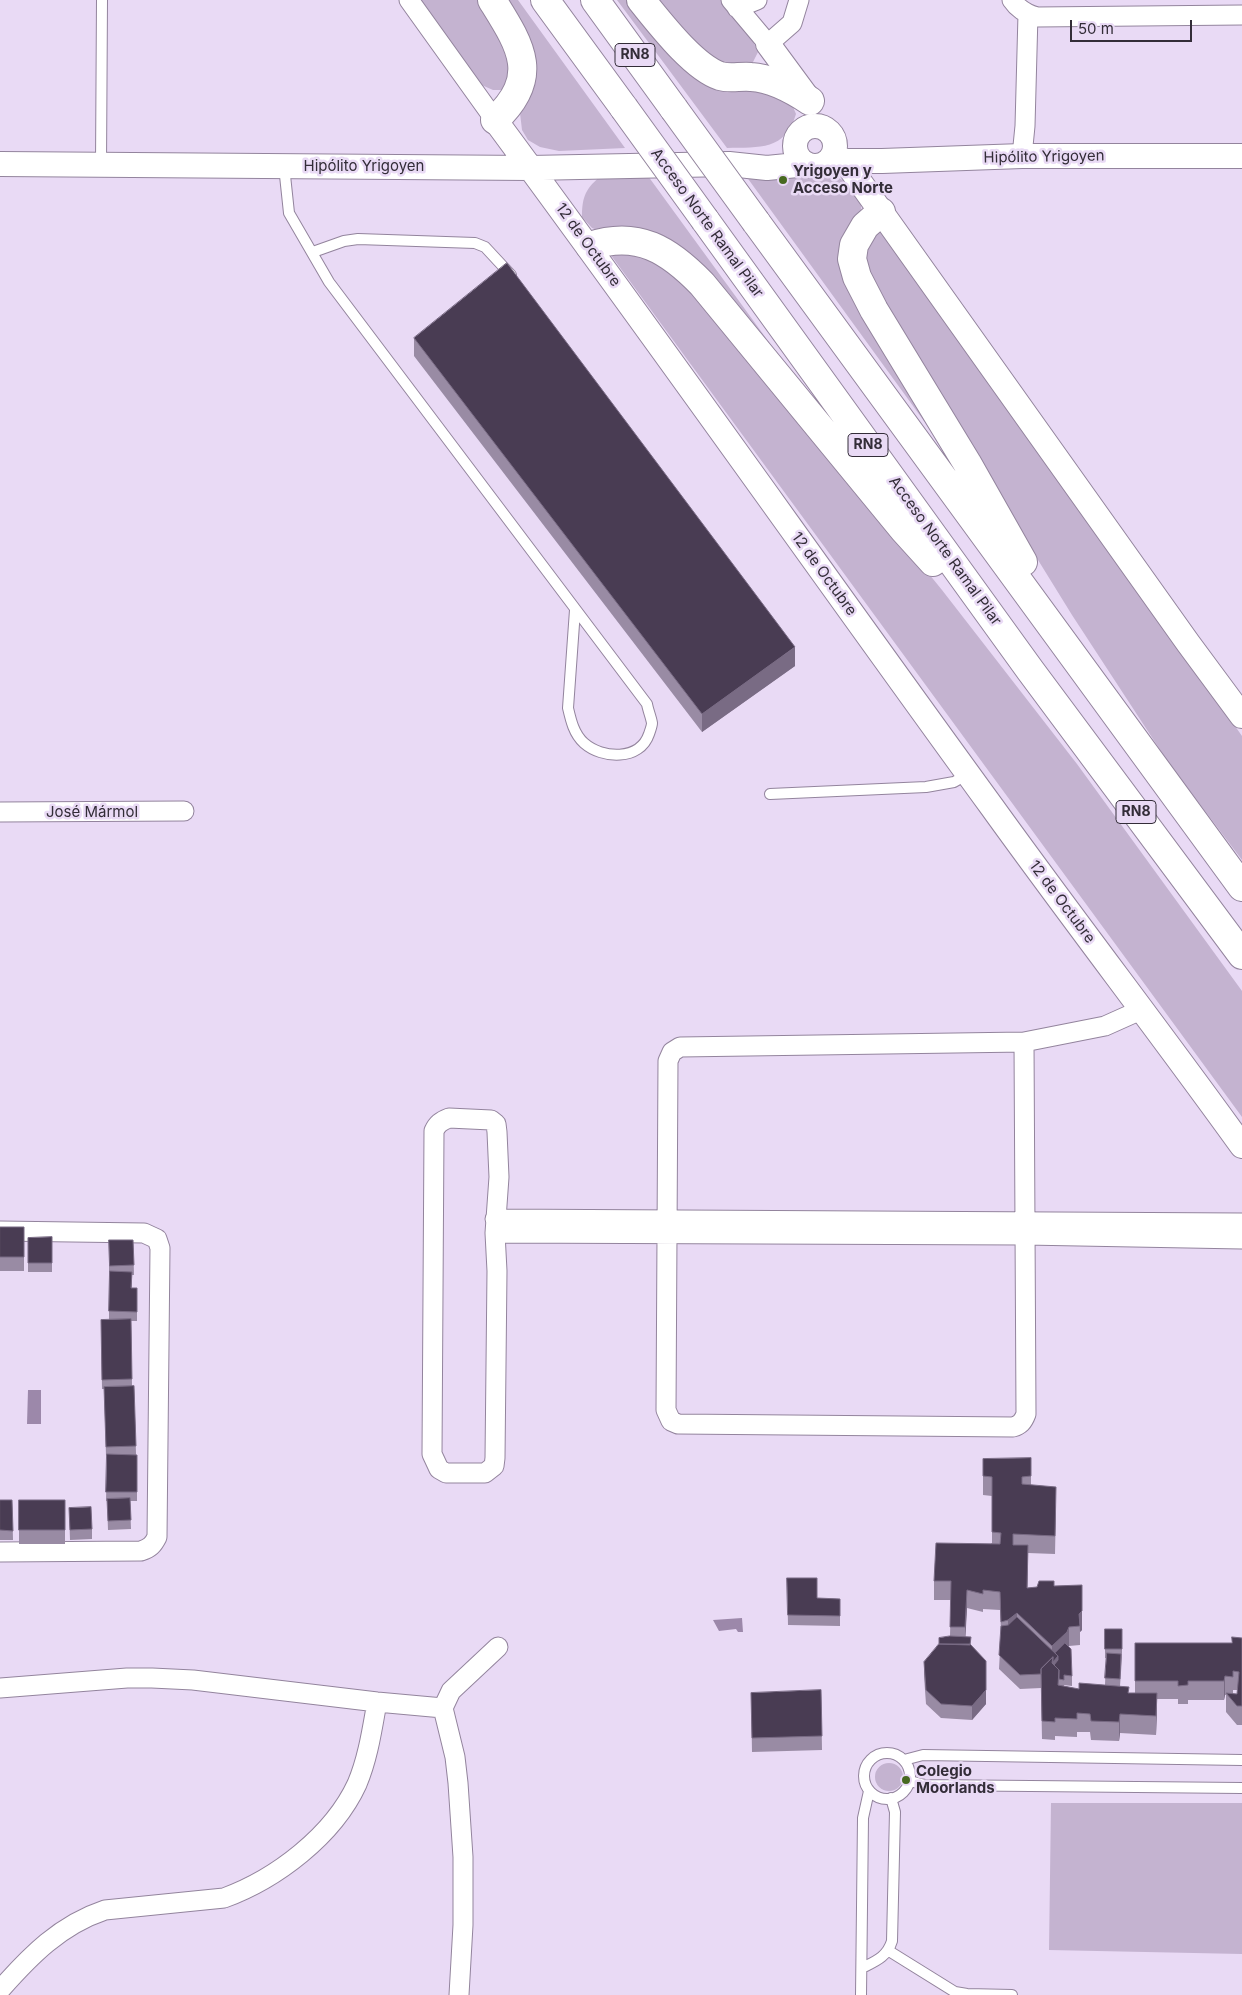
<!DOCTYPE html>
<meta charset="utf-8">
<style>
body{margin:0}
#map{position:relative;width:1242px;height:1995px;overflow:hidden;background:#e9daf5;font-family:Inter,sans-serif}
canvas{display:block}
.scale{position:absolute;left:1070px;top:20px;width:122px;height:22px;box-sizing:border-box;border:2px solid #332d38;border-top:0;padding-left:6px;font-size:15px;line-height:18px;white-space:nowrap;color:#332d38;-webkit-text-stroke:4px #e9daf5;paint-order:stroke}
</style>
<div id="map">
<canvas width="1242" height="1995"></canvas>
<div class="scale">50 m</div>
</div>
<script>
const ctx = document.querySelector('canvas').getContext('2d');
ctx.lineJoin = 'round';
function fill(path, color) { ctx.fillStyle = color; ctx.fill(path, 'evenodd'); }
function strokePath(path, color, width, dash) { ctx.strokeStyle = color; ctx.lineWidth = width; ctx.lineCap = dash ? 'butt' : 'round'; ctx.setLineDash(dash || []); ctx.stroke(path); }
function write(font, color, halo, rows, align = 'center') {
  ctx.font = font + ' Inter,sans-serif'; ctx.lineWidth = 5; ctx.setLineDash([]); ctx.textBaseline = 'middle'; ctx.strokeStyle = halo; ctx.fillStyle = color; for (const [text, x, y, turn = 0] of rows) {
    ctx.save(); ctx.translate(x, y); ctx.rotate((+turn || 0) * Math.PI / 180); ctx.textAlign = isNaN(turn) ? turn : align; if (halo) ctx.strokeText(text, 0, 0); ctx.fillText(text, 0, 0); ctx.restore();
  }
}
fill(new Path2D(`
 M418 0H483L517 69 502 90H493L477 83Z
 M499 0H518L625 148 559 151 540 147 528 140 522 130 520 113 523 93Z
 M617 0H631L653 27 791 102 796 114C785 151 760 147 727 148Z
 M651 0H722L752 39 758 52 752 64 721 68Z
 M827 172C841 178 857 187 861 204 863 214 855 225 850 233L945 450 746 176Z
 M602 175 648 176 846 448 695 269 592 228 582 217C582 196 586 188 602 175Z
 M880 230 891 237 1242 736V860L1168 762 1072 615 933 390 861 264 869 235Z
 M610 254 656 255 717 314 942 590 1077 764 1242 991V1117Z
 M875 1777a14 14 0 1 1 28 0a14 14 0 1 1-28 0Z
 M1051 1803H1242V1954L1049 1950Z`), '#c4b3d0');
fill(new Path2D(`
 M28 1390H41V1424H27Z
 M742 1618 743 1632H738L736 1629 719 1631 713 1620Z`), '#9c88aa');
const service = new Path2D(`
 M101 164 102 0
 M284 166 289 213 329 282 647 704C648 710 651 717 652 723 652 726 650 731 649 734 640 761 602 759 584 743 574 734 571 721 568 708L575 610
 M313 252 344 241 358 239 475 243 485 247 511 275
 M770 794 926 787 954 782 968 774
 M864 1776a23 23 0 1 1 46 0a23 23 0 1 1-46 0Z
 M904 1760 923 1755 1242 1760
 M910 1781 925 1785 1242 1788
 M889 1951 955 1992 967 1994 1012 1995
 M862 1968C876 1961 887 1957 892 1941L895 1812 891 1798
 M861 1995 863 1818 869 1791`);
const minor = new Path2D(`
 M409 0 495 120
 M731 0 768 44 792 23 799 0
 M1012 0C1018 9 1026 14 1037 17L1242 15
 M737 8 757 0
 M1022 156 1025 126 1028 14
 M0 812 184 811
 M1024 1042 1026 1414C1023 1422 1020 1425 1013 1427L678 1424 671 1421 666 1410 668 1061 672 1052 680 1047 1024 1042 1105 1026 1143 1009
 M449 1118 491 1120 496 1124 497 1132 499 1177 495 1233 497 1271 495 1458 494 1466 485 1473H446L439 1469 432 1454 434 1131C437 1124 441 1121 449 1118Z
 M495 1219 1242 1223
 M0 1231 144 1233 157 1239 160 1248 157 1537C153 1545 150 1548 141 1551L0 1552
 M495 1233 1025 1235 1242 1239
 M0 1688 127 1678H152L193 1680 377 1702 443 1708 455 1757 458 1783 463 1857V1925L459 1995
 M443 1708 451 1691 498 1647
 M0 1990C30 1956 60 1925 105 1910L224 1898C276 1879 333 1836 357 1784 368 1758 372 1730 377 1702`);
const tertiary = new Path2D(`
 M768 44 810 101
 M495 120C663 347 826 579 992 807 1074 921 1160 1032 1242 1146
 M795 146a20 20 0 1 1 40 0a20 20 0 1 1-40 0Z
 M835 156 845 161H882L1022 156H1242
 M845 161 1188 643 1242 716
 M0 164 530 168 729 164 767 168 807 164`);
const motorway = new Path2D(`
 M492 0C520 45 542 76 495 120
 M545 0 624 108
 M595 0 674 109
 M641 0C659 22 693 67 720 76 730 79 740 76 751 77 772 78 792 89 810 101
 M881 212 865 226 854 245 852 259 857 277 874 310 967 463 1023 562
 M705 220 1030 670 1242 955
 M756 222 1242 887
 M590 246C638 230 669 250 702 284L904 530 933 562`);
strokePath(service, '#93849d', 12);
strokePath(minor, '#93849d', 21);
strokePath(tertiary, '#93849d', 26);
strokePath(motorway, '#93849d', 30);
strokePath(service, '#fff', 10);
strokePath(minor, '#fff', 19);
strokePath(tertiary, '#fff', 24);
strokePath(motorway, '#fff', 28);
const motorwayBridge = new Path2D(`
 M624 108 705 220
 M674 109 756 222`);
strokePath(motorwayBridge, '#93849d', 30, []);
strokePath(motorwayBridge, '#fff', 28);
fill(new Path2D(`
 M414 338 795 666 702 732 414 356Z
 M0 1227H24V1271H0Z
 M52 1237V1272H28V1238Z
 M109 1240H133L134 1275H132V1288H137V1321H131L132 1386H134L136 1454 137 1464V1501H130L131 1529 108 1530 107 1501H106L107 1456H106L104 1389H102L101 1320H109Z
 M1031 1458V1485L1056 1506 1055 1554 1028 1553 1027 1588 1054 1586 1082 1630 1080 1632V1645L1069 1646V1647L1072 1676V1686L1064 1685V1686L1079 1689 1105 1685 1106 1658H1105V1629H1122V1658L1120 1686 1129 1693H1135V1643H1232L1242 1638V1725H1237L1226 1712V1695H1225L1224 1700H1188V1704H1178V1699H1157L1156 1735 1120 1733 1119 1741 1091 1740 1090 1732H1077V1737L1055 1736V1740L1042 1739 1041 1688 1020 1689 999 1669 1001 1632 1000 1610 983 1609V1612L967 1608 965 1636 971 1645 986 1704 972 1720 941 1718 926 1704 924 1676V1662L950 1636 951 1600H934V1581L992 1543V1496L983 1495V1459ZM1233 1690H1238L1237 1694H1233Z
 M0 1500H12L13 1540H0Z
 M19 1500H65V1544H19Z
 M69 1508 92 1529V1539L70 1540Z
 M787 1578 817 1598 840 1599V1626L788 1625Z
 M821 1690 822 1750 752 1752 751 1693Z`), '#998ba4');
fill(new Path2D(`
 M795 647V666L702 732V714Z
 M1028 1545V1563L1027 1606V1588Z
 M967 1590V1608L965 1646V1627Z
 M1082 1611V1630L1080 1632 1079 1614Z
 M1017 1613V1631L1008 1639V1620Z
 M1069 1627V1646L1054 1674 1052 1662V1646Z
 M1225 1676V1695L1224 1700V1681Z
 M986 1690V1704L972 1720V1706Z
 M1157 1693V1712L1156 1735V1716Z
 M1120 1714V1733L1119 1741V1722Z`), '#796b84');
const building = new Path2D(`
 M507 263 795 647 702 714 414 338Z
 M0 1227H24V1257H0Z
 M52 1237V1263H28V1238Z
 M109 1240H133L134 1265 110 1266Z
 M110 1271 132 1272 131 1288H137V1312L109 1311Z
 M131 1319 132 1379 102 1380 101 1320Z
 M134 1386 136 1446 106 1447 104 1387Z
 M107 1454 137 1455V1492H106Z
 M1031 1458V1476L1022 1477V1484L1056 1487 1055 1536 1013 1534V1545H1028L1027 1588 1037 1587 1039 1581H1054V1586L1082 1585V1611L1079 1614 1080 1626 1069 1627 1067 1632 1052 1646 1017 1613 1008 1620 1001 1622 1000 1592 983 1590V1594L967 1590 965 1627H950L951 1581H934L936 1543 1000 1544 1001 1533 992 1532V1477L983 1476V1459Z
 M130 1498 131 1520 108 1521 107 1499Z
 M0 1500H12L13 1531 0 1530Z
 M19 1500H65V1530H19Z
 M91 1507 92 1529 70 1530 69 1508Z
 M787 1578H817V1598L840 1599V1616L788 1615Z
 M1017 1617 1058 1656 1053 1662V1657L1041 1669V1674L1020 1675 999 1655 1001 1626 1008 1625Z
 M1105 1629H1122V1649H1105Z
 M950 1636 971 1637 970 1645 939 1644V1638Z
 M1232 1637 1242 1638V1706H1237L1226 1693 1237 1694 1239 1672 1233 1671V1677L1225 1676 1224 1681H1188V1685L1178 1686V1681H1135V1643H1232Z
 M1065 1643 1071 1649 1072 1676 1064 1675V1680L1059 1679V1670L1054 1665 1058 1660V1656L1055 1653Z
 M939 1644H970L986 1661V1690L972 1706 941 1704 926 1690 924 1662Z
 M1107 1653 1121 1654 1120 1679 1105 1678Z
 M1053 1657 1052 1663 1059 1670 1058 1685 1079 1689V1683L1129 1687 1128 1693H1157L1156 1716 1120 1714 1119 1722 1091 1721 1090 1714 1077 1713V1719L1055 1718V1722L1042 1721 1041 1669Z
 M821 1690 822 1736 752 1738 751 1693Z`);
fill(building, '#493c53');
strokePath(building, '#796b84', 1);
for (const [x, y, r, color] of [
 [783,180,5,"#476920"],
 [906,1780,5,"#476920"]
]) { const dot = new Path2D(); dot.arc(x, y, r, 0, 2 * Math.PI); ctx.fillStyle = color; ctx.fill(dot); strokePath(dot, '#e9daf5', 2); }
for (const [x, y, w] of [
 [635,55,40],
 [868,445,40],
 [1136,812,40]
]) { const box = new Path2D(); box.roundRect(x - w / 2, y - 11.5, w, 23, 4); ctx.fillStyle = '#e9daf5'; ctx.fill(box); strokePath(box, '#332d38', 1); }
write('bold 14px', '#332d38', null, [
 ["RN8",635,55],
 ["RN8",868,445],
 ["RN8",1136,812]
]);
write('15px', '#332d38', '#e9daf5', [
 ["Hipólito Yrigoyen",1044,157,-1],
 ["Hipólito Yrigoyen",364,166],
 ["Acceso Norte Ramal Pilar",707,223,54],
 ["12 de Octubre",588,245,54],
 ["Acceso Norte Ramal Pilar",945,551,54],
 ["12 de Octubre",824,574,54],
 ["José Mármol",92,812],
 ["12 de Octubre",1062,902,53]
]);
write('bold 15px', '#332d38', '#e9daf5', [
 ["Yrigoyen y",793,171],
 ["Acceso Norte",793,188],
 ["Colegio",916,1771],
 ["Moorlands",916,1788]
], 'left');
</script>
